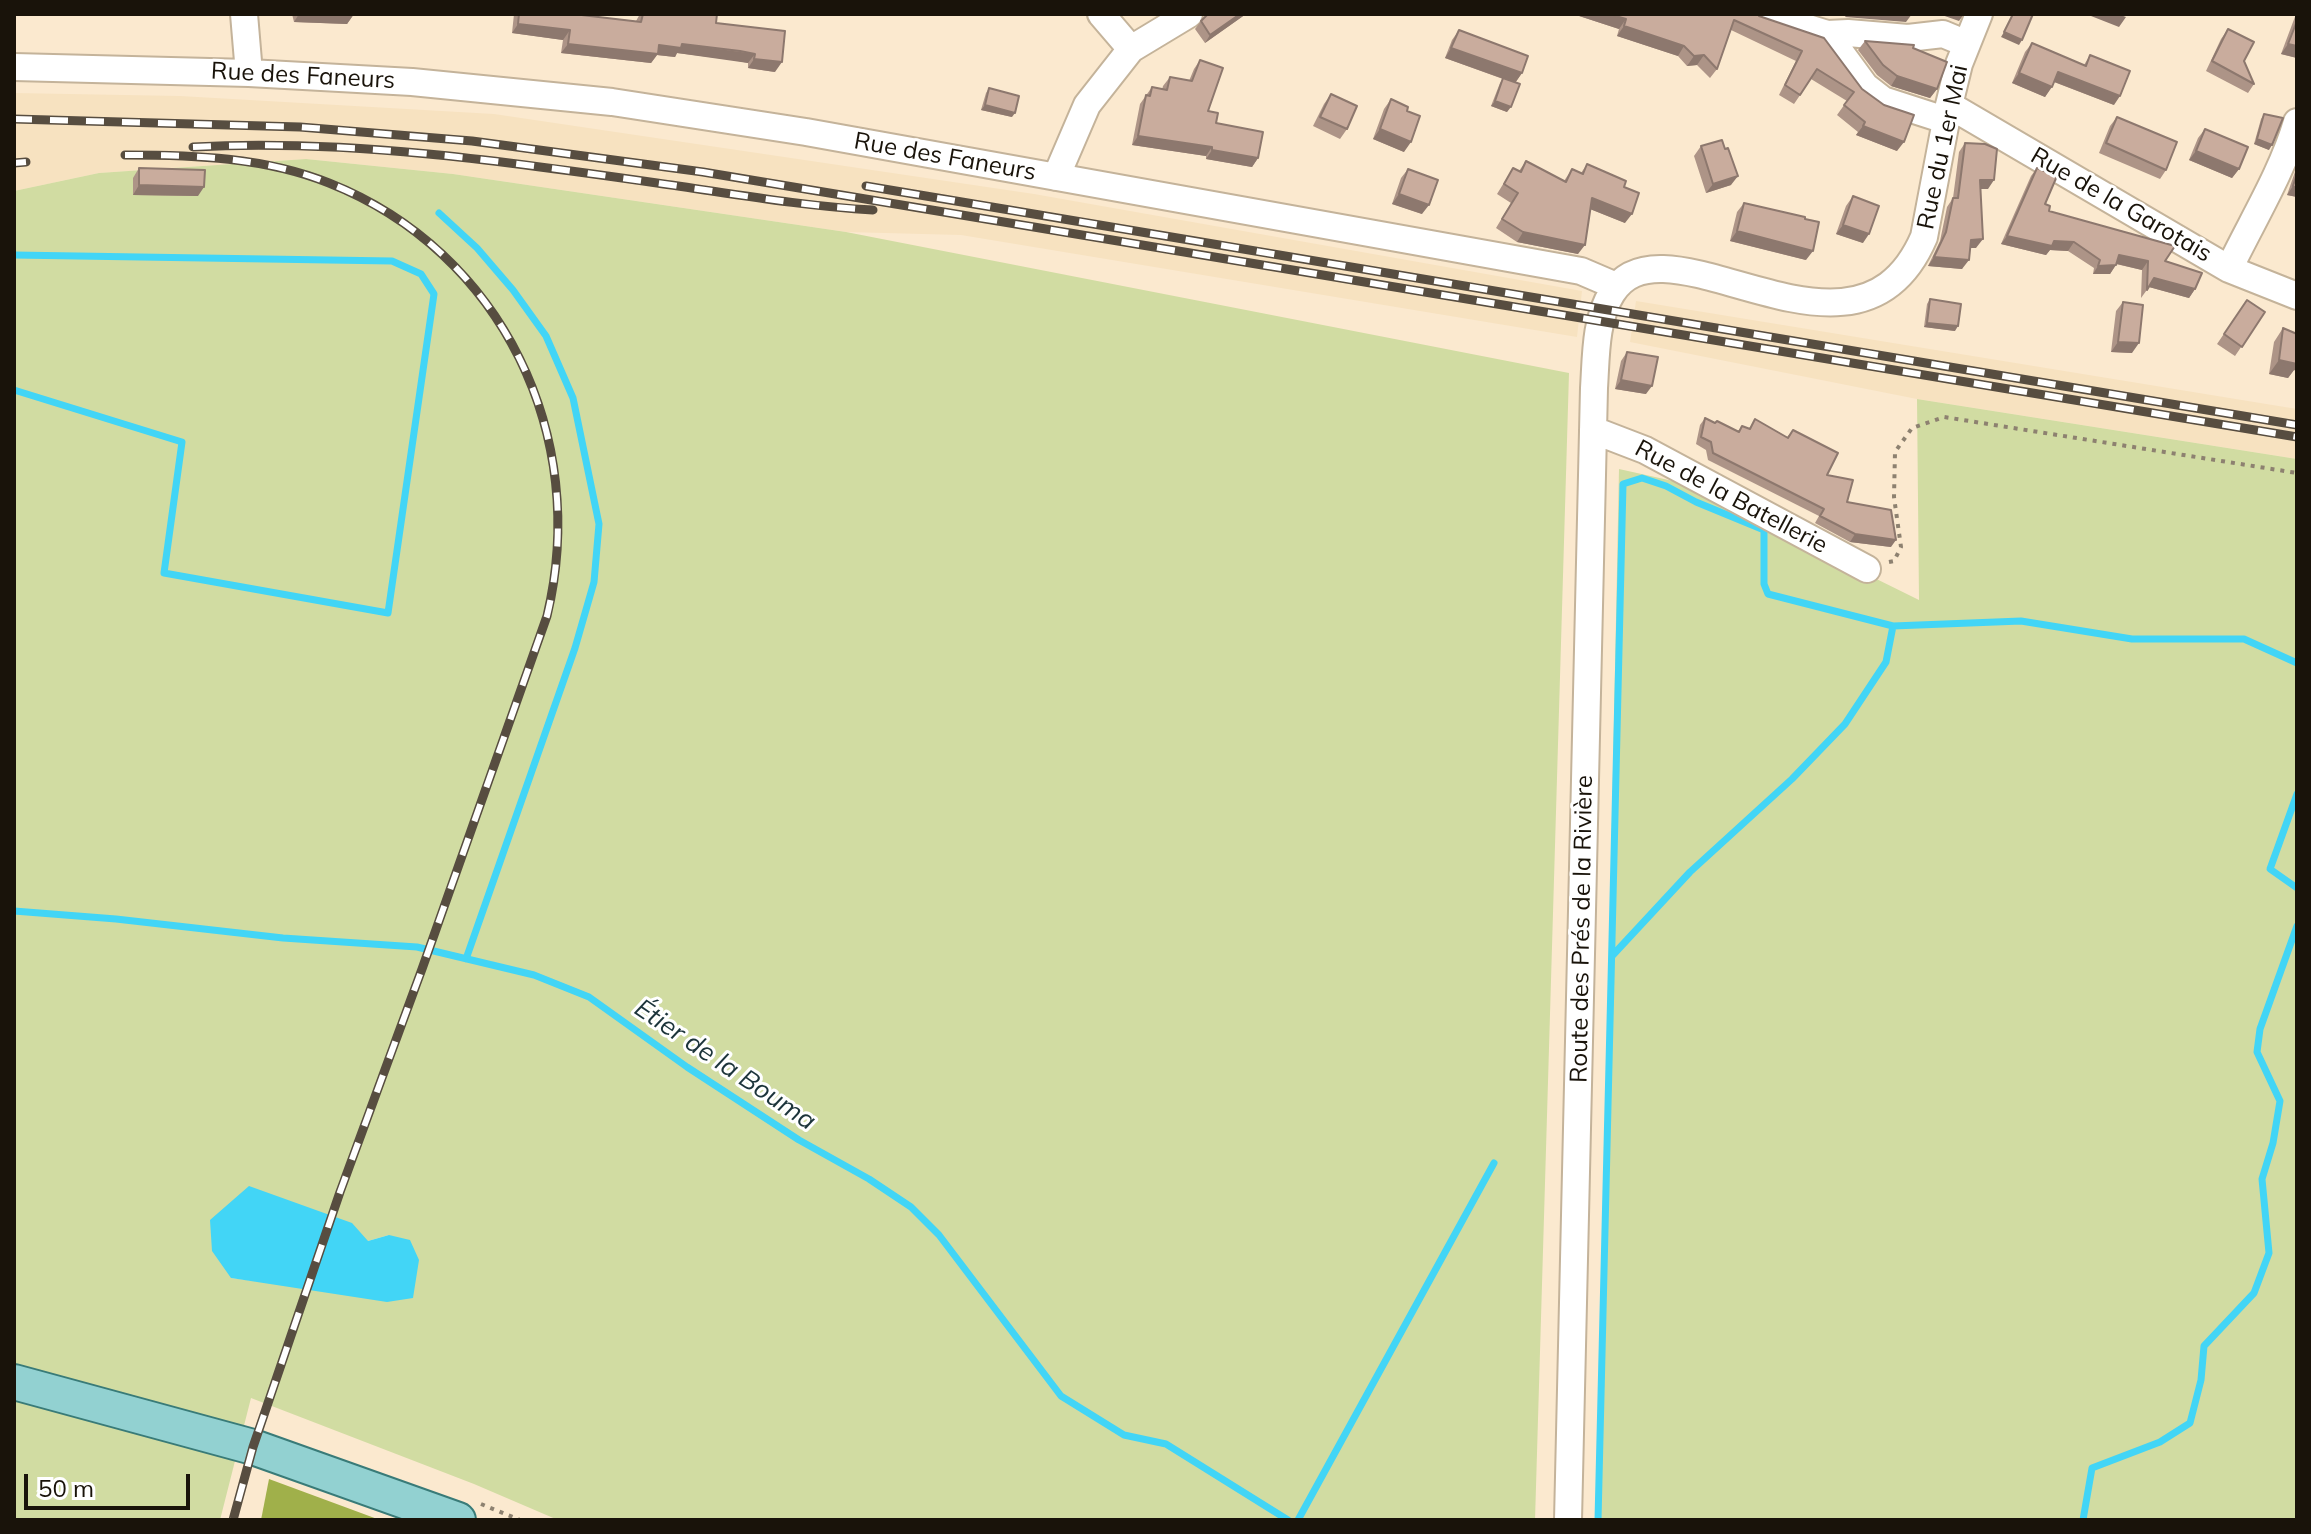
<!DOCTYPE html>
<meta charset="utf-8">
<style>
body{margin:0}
#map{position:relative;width:2311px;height:1534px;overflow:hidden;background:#fbe9cf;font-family:Mulish,sans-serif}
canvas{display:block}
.frame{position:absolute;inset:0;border:16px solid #19130a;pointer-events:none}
.scale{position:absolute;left:24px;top:1474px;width:166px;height:36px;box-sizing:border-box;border:4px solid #19130a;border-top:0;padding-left:10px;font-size:24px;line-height:28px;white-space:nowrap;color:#19130a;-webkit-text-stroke:6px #fff;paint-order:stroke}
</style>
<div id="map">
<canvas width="2311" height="1534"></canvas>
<div class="frame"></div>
<div class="scale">50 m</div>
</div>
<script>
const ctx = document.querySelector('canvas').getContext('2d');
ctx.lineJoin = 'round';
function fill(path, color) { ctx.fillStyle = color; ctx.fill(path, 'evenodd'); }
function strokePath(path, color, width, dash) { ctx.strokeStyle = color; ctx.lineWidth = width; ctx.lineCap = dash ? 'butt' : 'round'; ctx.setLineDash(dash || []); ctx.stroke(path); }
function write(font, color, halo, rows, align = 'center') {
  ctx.font = font + ' Mulish,sans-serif'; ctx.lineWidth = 6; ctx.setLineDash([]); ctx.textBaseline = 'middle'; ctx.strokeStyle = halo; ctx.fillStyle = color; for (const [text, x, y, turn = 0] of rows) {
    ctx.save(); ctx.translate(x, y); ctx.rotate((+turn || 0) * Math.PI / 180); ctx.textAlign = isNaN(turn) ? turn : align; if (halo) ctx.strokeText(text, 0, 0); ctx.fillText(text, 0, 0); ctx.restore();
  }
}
fill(new Path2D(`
 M14 93 180 96 494 114 1034 194 1582 291 1577 337 961 235 846 232 453 174 306 159 99 173 14 191Z
 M1636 301 2297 409V459L1917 399 1630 342Z`), '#f7e2c0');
fill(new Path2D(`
 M306 159 453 174 846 232 1569 373 1535 1520H558L474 1484 251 1398 220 1520H14V191L99 173ZM389 1235 293 1286 231 1278 368 1241Z
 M1917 399 2297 459V1520H1598L1619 469 1682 483 1919 600Z`), '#d1dca2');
fill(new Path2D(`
 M269 1479 380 1520H261Z`), '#a0b04a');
fill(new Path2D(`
 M249 1186 352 1223 368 1241 389 1235 410 1240 419 1260 413 1298 387 1302 231 1278 212 1251 210 1220Z`), '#42d5f6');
strokePath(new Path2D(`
 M439 213 477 248 513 290 546 336 573 398 599 524 594 582 575 648 466 959
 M14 255 392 261 421 274 434 294 388 613 164 573 182 442 14 390
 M2297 794 2270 869 2297 888
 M14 911 116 919 283 938 417 947 534 975 589 997 687 1067 799 1140 869 1179 911 1207 939 1235 1061 1396 1124 1435 1166 1444 1288 1520
 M1612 956 1690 872 1792 779 1845 724 1886 662 1893 626
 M1298 1520 1494 1163
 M1598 1520 1623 484 1642 478 1666 486 1696 502 1764 530V584L1768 594 1893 626 2021 621 2132 639H2244L2297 663
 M2083 1520 2092 1468 2160 1442 2190 1423 2201 1380 2204 1346 2254 1293 2269 1253 2262 1179 2273 1143 2280 1101 2257 1052 2260 1029 2297 926`), '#42d5f6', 7);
const minor = new Path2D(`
 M244 14 249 73
 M1101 14 1131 49 1189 14
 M1763 14 1827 34 1865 86 1883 100 1945 120
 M1827 34 1848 33 1908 38 1943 34 1967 44
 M14 67 249 73 412 82 612 102 806 132 1581 271 1616 286
 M1949 105 2229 269 2297 296
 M1056 177 1087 105 1131 49
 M2229 269C2252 221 2282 173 2297 122
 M1593 430 1645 450 1867 569
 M1568 1520 1594 388C1596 358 1595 319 1612 293 1666 206 1856 395 1924 237L1949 105 1959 64 1979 14`);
const major = new Path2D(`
 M14 1382 253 1447 458 1520`);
strokePath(minor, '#c4b39a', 30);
strokePath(major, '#397b78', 38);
strokePath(new Path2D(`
 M1889 562 1894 561 1901 547 1894 497 1895 452 1912 428 1944 417 2297 473
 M481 1504 520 1520`), '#8d8170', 4, [4, 6]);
strokePath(minor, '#fff', 26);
strokePath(major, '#92d1d1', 34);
const rail = new Path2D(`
 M14 119 300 127 472 141 703 172 2297 437
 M193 147C348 139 504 161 657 183 729 193 800 206 873 210
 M125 155C194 155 264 157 329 183 503 252 590 437 547 616L422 969 340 1192 253 1447 233 1520
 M14 163 26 162
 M866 186 2297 425`);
strokePath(rail, '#574d40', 9);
strokePath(rail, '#fff', 6, [18]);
fill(new Path2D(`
 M292 14H354L347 24 294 22Z
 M514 14H573L636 21 640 14H717L716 23 775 72 748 68V63L733 60 677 53 675 57 657 55 651 63 561 53 563 40 512 33Z
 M1246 14 1205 43 1195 29 1201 21Z
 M1573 14 1759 16 1824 38 1897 151 1856 135 1858 132 1837 115 1847 101 1811 79 1794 104 1779 95 1796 61 1731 30 1717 69 1710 78 1697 65 1687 66 1678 56 1617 36 1619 29Z
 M2296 14H2297V58L2281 54Z
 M2228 29 2254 84 2248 93 2206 71 2221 39Z
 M1459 30 1522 73 1515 83 1507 112 1491 106 1500 83 1503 79 1445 58 1452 40Z
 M1865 41 1937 89 1930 98 1891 86 1877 75 1858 50Z
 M2032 43 2084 65 2090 55 2114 105 2054 82 2045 97 2012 83 2025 52Z
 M1200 60 1208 111 1216 123 1258 158 1252 167 1206 159V156L1132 145 1140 104 1152 87 1162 90 1163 86 1170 77 1189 81 1194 69Z
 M989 88 1012 117 981 110 986 93Z
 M1331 94 1347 129 1340 139 1313 126 1324 104Z
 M1391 99 1407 111 1404 152 1373 139 1384 109Z
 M2264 114 2269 150 2254 144 2261 119Z
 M2117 117 2166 170 2160 179 2099 153 2110 126Z
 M2205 129 2239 169 2232 178 2189 160 2198 138Z
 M1965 143 1988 189H1980L1976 248H1970L1962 269 1928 266 1940 241 1947 207 1953 198 1959 152Z
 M1701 146 1725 149 1731 185 1706 193 1694 156Z
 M1526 161 1564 181 1572 169 1581 173 1587 164 1624 187 1625 223 1590 209 1578 254 1517 242 1496 228 1511 203 1497 194 1513 168 1519 171Z
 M2297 166V197L2287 195Z
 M139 168 198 196 133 195V178Z
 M2037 168 2045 204 2049 211 2165 261 2195 289 2189 298 2149 287 2141 298 2142 270 2116 264 2110 274H2093L2094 268 2068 251 2050 250 2046 255 2001 244 2031 176Z
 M1408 169 1422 214 1392 204 1401 178Z
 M1853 196 1863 243 1836 234 1846 206Z
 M1744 203 1806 260 1730 241 1737 212Z
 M1930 299 1955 331 1924 327 1927 304Z
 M2247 300 2265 312 2235 356 2217 344Z
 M2123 302 2132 353 2111 352 2116 311Z
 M2283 328 2297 334V371L2294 370 2288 378 2269 374 2274 342Z
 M1627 352 1646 394 1615 389 1621 361Z
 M1705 418 1715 423 1738 432 1742 426 1749 429 1755 419 1787 437 1793 430 1847 502 1891 547 1850 542 1815 523 1819 516 1708 460 1706 450 1696 444 1700 425Z`), '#ad9487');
fill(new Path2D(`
 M299 14H354L347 24 294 22Z
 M1240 14H1246L1205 43 1210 35Z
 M1573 14H1609L1626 19 1619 29Z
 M1847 14H1912L1906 22 1845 17Z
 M1939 14H1964L1959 21Z
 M2092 14H2118L2126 17 2119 27 2091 16Z
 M518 24 570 30 563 40 512 33Z
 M1624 26 1684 46 1678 56 1617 36Z
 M2004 32 2022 40 2019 45 2001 37Z
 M568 44 659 45 682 44 755 54 748 63 677 53 675 57 657 55 651 63 561 53Z
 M2288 44 2297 46V58L2281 54Z
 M1451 48 1522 73 1515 83 1445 58Z
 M1704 55 1697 65 1687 66 1694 56Z
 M754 59 782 62 775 72 748 68Z
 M2058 72 2120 96 2114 105 2052 81Z
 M2019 73 2052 87 2045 97 2012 83Z
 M1897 76 1937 89 1930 98 1891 86Z
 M1495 101 1511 107 1507 112 1491 106Z
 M985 105 1015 113 1012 117 981 110Z
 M1863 126 1904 142 1897 151 1856 135Z
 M1380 129 1411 142 1404 152 1373 139Z
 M1138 136 1212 147 1206 156 1132 145Z
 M2257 139 2272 145 2269 150 2254 144Z
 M1212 150 1258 158 1252 167 1206 159Z
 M2196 151 2239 169 2232 178 2189 160Z
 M1738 176 1731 185 1706 193 1713 184Z
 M1980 180H1994L1988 189H1973Z
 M139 185 204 187 198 196 133 195Z
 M2293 186 2297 187V197L2287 195Z
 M1399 194 1429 205 1422 214 1392 204Z
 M1592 198 1632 214 1625 223 1585 207Z
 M1843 225 1869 234 1863 243 1836 234Z
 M1737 231 1813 251 1806 260 1730 241Z
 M1523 232 1585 245 1578 254 1517 242Z
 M2007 236 2074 242 2068 251 2050 250 2046 255 2001 244Z
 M1983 239 1976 248H1965L1971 240Z
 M2119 255 2148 261 2142 270 2113 263Z
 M1934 257 1969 260 1962 269 1928 266Z
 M2116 265 2110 274H2093L2098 266Z
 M2154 278 2195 289 2189 298 2149 287Z
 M1927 323 1958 326 1955 331 1924 327Z
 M2118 342 2139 343 2132 353 2111 352Z
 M2279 360 2297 361V371L2294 370 2288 378 2269 374Z
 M1621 380 1652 386 1646 394 1615 389Z
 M1855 534 1896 540 1891 547 1850 542Z`), '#8d786e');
const building = new Path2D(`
 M519 14H573L641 22 643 14H717L716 23 785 31 782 62 754 59 755 54 740 51 682 44 681 48 659 45 658 54 568 44 570 30 518 24Z
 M1208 14H1240L1210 35 1201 21Z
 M1609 14H1758L1759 16 1824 38 1862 89 1884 105 1914 115 1904 142 1863 126 1865 122 1844 105 1854 92 1817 69 1800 95 1785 85 1802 51 1734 20 1717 69 1704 55 1694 56 1684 46 1624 26 1626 19Z
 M2013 14H2033L2022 40 2004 32Z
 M2297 21V46L2288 44Z
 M2228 29 2254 42 2244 61 2254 84 2212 61Z
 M1459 30 1528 56 1522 73 1451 48Z
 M1865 41 1914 45 1913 48 1947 62 1937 89 1897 76 1883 65Z
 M2032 43 2086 66 2090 55 2130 71 2120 96 2058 72 2052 87 2019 73Z
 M1200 60 1223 68 1208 111 1218 113 1216 123 1263 132 1258 158 1212 150V147L1138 136 1146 95 1150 96 1152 87 1167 90 1170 77 1192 81Z
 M1503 78 1520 84 1511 107 1495 101Z
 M989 88 1019 96 1015 113 985 105Z
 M1331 94 1357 106 1347 129 1320 117Z
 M1391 99 1408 107 1407 111 1420 116 1411 142 1380 129Z
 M2264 114 2283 118 2272 145 2257 139Z
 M2117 117 2177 142 2166 170 2106 143Z
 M2205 129 2248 147 2239 169 2196 151Z
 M1722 140 1725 149 1728 148 1738 176 1713 184 1701 146Z
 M1965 143 1985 144 1997 149 1994 180H1980L1983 239 1971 240 1969 260 1934 257 1946 232 1953 198H1958Z
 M1526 161 1566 182 1572 169 1583 174 1587 164 1626 181 1624 187 1639 193 1632 214 1592 198 1585 245 1523 232 1502 219 1518 193 1504 184 1513 168 1521 172Z
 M139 168 205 170 204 187 139 185Z
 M2037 168 2057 176 2045 204 2050 206 2049 211 2175 246 2165 261 2202 273 2195 289 2154 278 2147 290 2148 261 2119 255 2116 265 2098 266 2100 260 2074 242 2054 241 2052 246 2007 236Z
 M1408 169 1438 180 1429 205 1399 194Z
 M2297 174V187L2293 186Z
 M1853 196 1879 206 1869 234 1843 225Z
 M1744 203 1805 217V219L1819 222 1813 251 1737 231Z
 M1930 299 1961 304 1958 326 1927 323Z
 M2247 300 2265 312 2242 347 2224 334Z
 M2123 302 2143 305 2139 343 2118 342Z
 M2283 328 2297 334V364L2279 360Z
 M1627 352 1658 357 1652 386 1621 380Z
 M1705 418 1715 423 1717 421 1739 432 1742 426 1750 429 1755 419 1788 438 1793 430 1838 453 1827 475 1853 480 1847 502 1891 510 1896 540 1855 534 1820 516 1824 509 1713 453 1711 442 1701 437Z`);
fill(building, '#c9ac9d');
strokePath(building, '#8d786e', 2);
write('24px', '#19130a', '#fff', [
 ["Rue des Faneurs",303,76,3],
 ["Rue du 1er Mai",1943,147,-78],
 ["Rue des Faneurs",945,157,10],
 ["Rue de la Garotais",2121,205,30],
 ["Rue de la Batellerie",1731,497,28],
 ["Route des Prés de la Rivière",1582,929,-89]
]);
write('italic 26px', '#1c343a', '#fff', [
 ["Étier de la Bouma",725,1065,34]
]);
</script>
